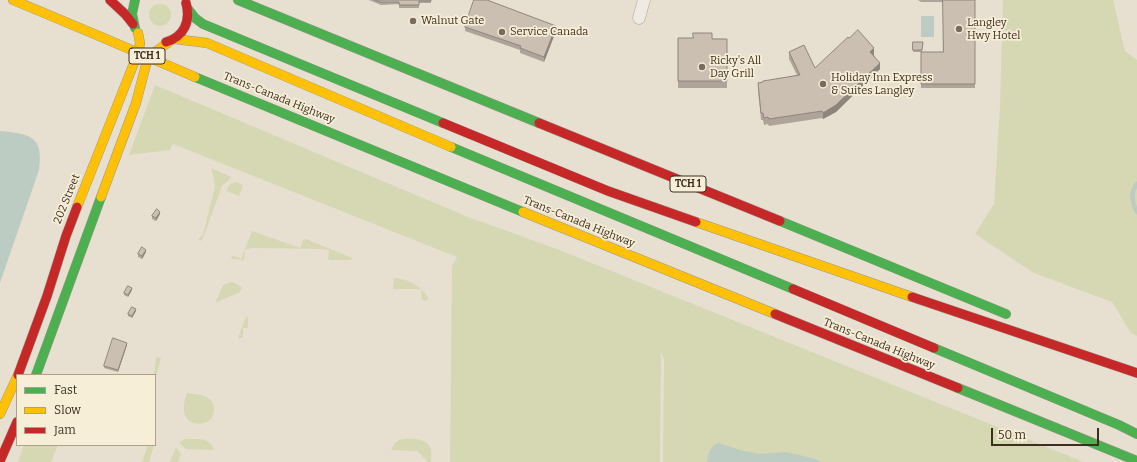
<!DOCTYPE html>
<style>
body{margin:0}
#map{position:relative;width:1137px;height:462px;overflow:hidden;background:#e7e0d1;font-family:Bitter,serif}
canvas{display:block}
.legend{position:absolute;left:16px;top:374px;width:140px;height:72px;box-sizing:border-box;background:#f7eed8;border:1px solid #ada18e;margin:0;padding:5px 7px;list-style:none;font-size:12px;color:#3d2e20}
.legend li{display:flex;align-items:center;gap:8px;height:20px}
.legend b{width:20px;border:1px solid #ada18e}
.scale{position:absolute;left:991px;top:428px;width:108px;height:18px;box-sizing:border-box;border:2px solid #3d2e20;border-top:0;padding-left:5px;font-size:12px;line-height:14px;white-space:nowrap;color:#3d2e20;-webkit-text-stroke:3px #f7eed8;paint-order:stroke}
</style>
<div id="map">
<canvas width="1137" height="462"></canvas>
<ul class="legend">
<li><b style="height:5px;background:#4caf50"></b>Fast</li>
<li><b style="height:5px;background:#ffc107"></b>Slow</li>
<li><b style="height:5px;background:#c62828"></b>Jam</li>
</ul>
<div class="scale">50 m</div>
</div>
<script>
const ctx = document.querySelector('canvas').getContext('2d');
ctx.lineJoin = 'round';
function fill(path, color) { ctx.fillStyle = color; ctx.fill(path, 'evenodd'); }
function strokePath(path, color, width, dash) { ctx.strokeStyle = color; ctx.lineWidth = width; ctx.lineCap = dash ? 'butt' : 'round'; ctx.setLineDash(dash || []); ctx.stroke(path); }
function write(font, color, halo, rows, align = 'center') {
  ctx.font = font + ' Bitter,serif'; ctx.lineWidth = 3.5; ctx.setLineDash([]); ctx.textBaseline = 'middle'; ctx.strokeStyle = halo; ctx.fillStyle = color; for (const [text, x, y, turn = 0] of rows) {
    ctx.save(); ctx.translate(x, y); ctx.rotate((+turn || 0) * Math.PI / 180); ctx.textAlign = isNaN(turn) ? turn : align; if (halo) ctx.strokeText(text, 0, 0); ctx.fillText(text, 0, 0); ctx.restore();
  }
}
fill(new Path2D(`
 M1003 0H1113L1125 51 1137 60V336L1131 333 1112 302 1034 273 975 234 994 204 1000 106Z
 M149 15a11 11 0 1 1 22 0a11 11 0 1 1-22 0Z
 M155 85 468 217 557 249 1084 462H663L664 360 661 352 660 462H450L452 266 457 257 173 144 170 150 129 155Z
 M211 168 229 176H231L229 180 222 186 202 241 198 239 203 235 215 186 214 179Z
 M236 182 243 185 239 196 226 191 230 184Z
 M252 231 300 248 303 240 306 239 352 258V260H330L328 259 329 250 323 249 251 248 245 250 244 260 232 259 231 255 241 259Z
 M394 278C409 279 419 285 428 297L427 300 426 301 422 300 421 289H393Z
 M232 282 237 284 242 288 240 292 215 303 223 285Z
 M246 317H248V328H243V337L239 339 238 337Z
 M156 357 161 358 155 381V375H154Z
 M187 393C193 394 202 394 208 398 212 400 213 404 214 408 215 429 185 428 184 411 183 405 185 398 187 393Z
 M186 439C197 439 211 437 214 450L186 449 179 442Z
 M399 440C408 438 427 437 431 449 432 453 431 458 431 462H428L417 451 391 450 394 444Z
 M24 445H58L51 462H18Z
 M148 445H154L149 462H142Z
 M176 447 181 454 178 462H170Z`), '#d6d7b3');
fill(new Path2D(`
 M921 16H934V37H921Z
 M0 131C29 134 44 135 39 170L0 283Z
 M718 443 740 450 759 454 786 452 812 458 822 462H707C708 453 710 447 718 443Z`), '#bcccc2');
strokePath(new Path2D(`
 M1137 184C1130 193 1132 203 1137 212`), '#bcccc2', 4.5);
const street = new Path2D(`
 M639 18 644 0`);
const fast = new Path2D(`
 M135 0 132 14 135 28
 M238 0 539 123
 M188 9 195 18 203 24 443 123
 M195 77 523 212
 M451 147 793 289
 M780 221 1006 314
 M934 348 1119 425 1137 434
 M36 375 101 197
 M958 388 1137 461`);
const slow = new Path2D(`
 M13 0 99 36
 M175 39 207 43 451 147
 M101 197 136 103 147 61 155 52 169 42
 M77 207 138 53 140 43 138 33
 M523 212 775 314
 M696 222 912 297
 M0 414 17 377`);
const jam = new Path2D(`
 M110 0 125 14 133 24
 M166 42C184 37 191 21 186 3
 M443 123 608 191 696 222
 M539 123 780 221
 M793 289 934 348
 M912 297 1137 373
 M775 314 958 388
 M18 375 47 296 66 236 77 207
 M0 461 17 422`);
strokePath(street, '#ada599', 13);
strokePath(fast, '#9c958a', 10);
strokePath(slow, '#9c958a', 10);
strokePath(jam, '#9c958a', 10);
strokePath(street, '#efebe3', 12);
strokePath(fast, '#4caf50', 9);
strokePath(slow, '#ffc107', 9);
strokePath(jam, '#c62828', 9);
const slowBridge = new Path2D(`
 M99 36 195 77`);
strokePath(slowBridge, '#928b80', 10, []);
strokePath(slowBridge, '#ffc107', 9);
fill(new Path2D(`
 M369 0H431V3H419V8H399V4L381 5Z
 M918 0H975V88H921V52H913V42H923L922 52H943V2H921Z
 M465 27 556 31 544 62 520 53V50L465 31Z
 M678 38 727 39V88H678Z
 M789 52 815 68 874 55 880 69 836 112 823 119 822 118 769 126 768 124 764 125 763 120H761L758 90V83L797 75 789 59Z
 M160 214 156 221 152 219V216Z
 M146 252 142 259 138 257V254Z
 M132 290 128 297 124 295V293Z
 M136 311 132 318 128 316V314Z
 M127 345 118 372 104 368V366Z`), '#afa499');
fill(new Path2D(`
 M556 26V31L544 62V57Z
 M874 48V55L870 59V52Z
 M880 63V69L836 112 823 119V113Z
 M160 212V214L156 221V218Z
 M146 250V252L142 259V256Z
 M132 288V290L128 297V295Z
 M136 309V311L132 318V316Z
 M127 343V345L118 372V370Z`), '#8e867d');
const building = new Path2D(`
 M375 0H431V1H419V5H399V2H381Z
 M474 0H487L556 26 544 57 520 48 521 46 465 27Z
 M943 0H975V84H921V52H943Z
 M858 30 874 48 870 52 880 63 836 105 823 113 822 111 769 119 768 117 764 118 763 113H761L758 83 763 82V81L800 75 789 52 804 45 815 68 848 37 849 38Z
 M693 33H712V39H727V81H678V38H693Z
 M913 42H923L922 50H913Z
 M157 209 160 212 156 218 152 216Z
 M142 247 146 250 142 256 138 254Z
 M128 286 132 288 128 295 124 293Z
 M132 307 136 309 132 316 128 314Z
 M113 338 127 343 118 370 104 366Z`);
fill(building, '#cbbfb2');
strokePath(building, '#8e867d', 1);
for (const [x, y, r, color] of [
 [413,21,4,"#786c5e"],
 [959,29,4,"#786c5e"],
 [502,32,4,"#786c5e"],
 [702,67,4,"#786c5e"],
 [823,84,4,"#786c5e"]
]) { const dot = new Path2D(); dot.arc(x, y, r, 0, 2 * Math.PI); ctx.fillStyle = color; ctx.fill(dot); strokePath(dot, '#f7eed8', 1.5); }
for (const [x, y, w] of [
 [147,56,36],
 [688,184,36]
]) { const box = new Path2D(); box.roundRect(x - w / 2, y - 8, w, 16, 3); ctx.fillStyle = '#f7eed8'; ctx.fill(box); strokePath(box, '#3d2e20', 1); }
write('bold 10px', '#3d2e20', null, [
 ["TCH 1",147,56],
 ["TCH 1",688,184]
]);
write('11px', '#3d2e20', '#f7eed8', [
 ["Walnut Gate",421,21],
 ["Langley",967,23],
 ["Hwy Hotel",967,36],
 ["Service Canada",510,32],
 ["Ricky's All",710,61],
 ["Day Grill",710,74],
 ["Holiday Inn Express",831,78],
 ["& Suites Langley",831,91]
], 'left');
write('11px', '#3d2e20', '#f7eed8', [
 ["Trans-Canada Highway",279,98,22],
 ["202 Street",67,199,-68],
 ["Trans-Canada Highway",579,222,22],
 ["Trans-Canada Highway",879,344,22]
]);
</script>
